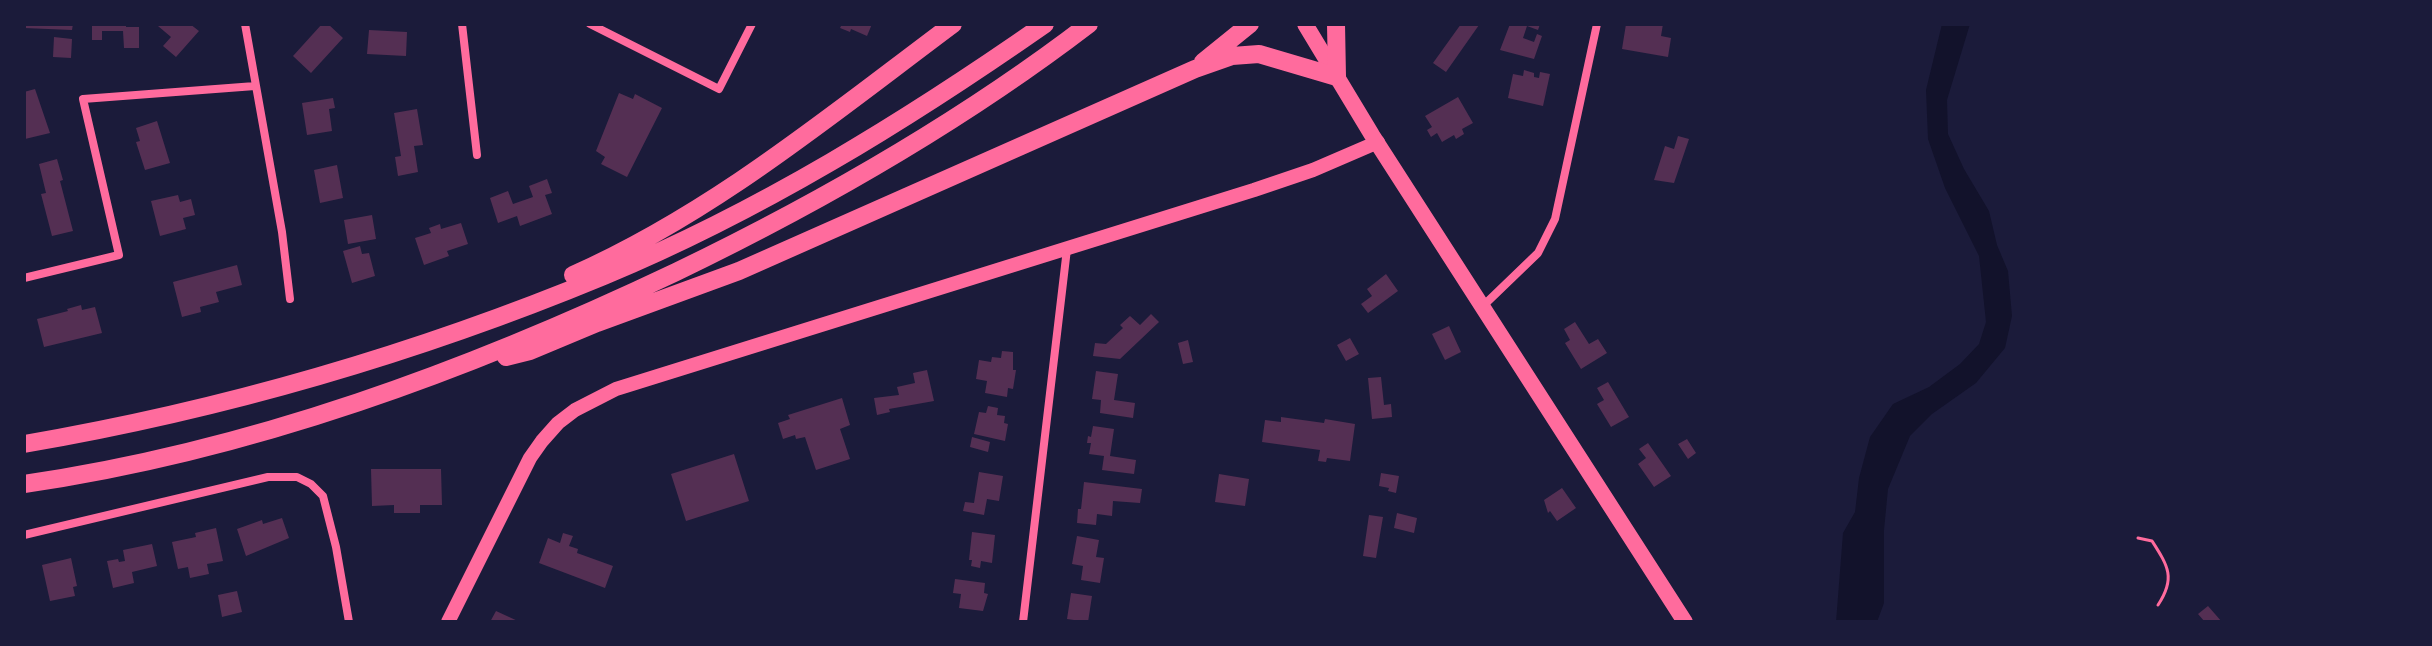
<!DOCTYPE html>
<style>
body{margin:0}
#map{position:relative;width:2432px;height:646px;overflow:hidden;background:#1b1b3a;font-family:Bitter,serif}
canvas{display:block}
.frame{position:absolute;inset:0;border:26px solid #1b1b3a;pointer-events:none}
</style>
<div id="map">
<canvas width="2432" height="646"></canvas>
<div class="frame"></div>
</div>
<script>
const ctx = document.querySelector('canvas').getContext('2d');
ctx.lineJoin = 'round';
function fill(path, color) { ctx.fillStyle = color; ctx.fill(path, 'evenodd'); }
function strokePath(path, color, width, dash) { ctx.strokeStyle = color; ctx.lineWidth = width; ctx.lineCap = dash ? 'butt' : 'round'; ctx.setLineDash(dash || []); ctx.stroke(path); }
fill(new Path2D(`
 M1942 24H1970L1947 100 1948 134 1964 169 1989 211 1997 245 2008 271 2012 316 2005 348 1976 383 1932 414 1910 436 1888 489 1884 530V603L1877 622H1836L1843 533 1855 512 1859 478 1870 437 1893 404 1929 387 1960 364 1979 344 1986 322 1979 256 1945 188 1928 139 1926 90Z`), '#12122b');
fill(new Path2D(`
 M24 24H73L72 30 24 28Z
 M92 24H126V27H139V48H124L123 31H102V40H92Z
 M160 24H190L199 31 176 57 163 46 171 37 158 26Z
 M322 24H328L343 38 311 73 293 56Z
 M842 24H872L867 36 851 29 850 32 840 28Z
 M1461 24 1479 25 1446 72 1433 63Z
 M1510 24H1540L1538 30 1527 26 1523 38 1534 42 1537 34 1542 36 1534 59 1500 50Z
 M1626 24H1663L1661 36 1671 38 1668 57 1622 49Z
 M369 30 407 32 406 56 367 54Z
 M54 37 72 39 71 58 53 57Z
 M1524 70 1534 73V77L1539 78 1540 72 1550 74 1543 106 1508 98 1513 74 1523 76Z
 M35 89 50 133 25 139 24 92Z
 M619 93 633 99 635 94 662 108 627 177 601 164 605 157 596 151Z
 M1458 97 1473 123 1462 129 1464 134 1456 139 1454 135 1442 142 1437 133 1431 137 1427 130 1432 127 1425 116Z
 M333 98 335 108 329 109 332 131 307 135 302 103Z
 M417 109 423 145 414 146 418 172 398 176 395 157 401 156 394 113Z
 M157 121 170 163 145 170 136 142 140 141 136 128Z
 M1678 136 1689 139 1674 183 1654 180 1665 146 1674 149Z
 M57 159 63 180 60 181 73 231 52 236 41 194 46 193 39 164Z
 M337 165 343 198 320 203 314 170Z
 M547 179 552 193 545 195 552 214 520 226 517 216 498 223 490 198 508 191 513 204 533 197 529 186Z
 M178 195 180 202 191 199 195 215 183 218 186 229 160 236 151 201Z
 M372 215 376 239 348 244 344 220Z
 M461 223 468 244 447 251 449 256 424 265 415 238 431 233 429 228 440 224 441 229Z
 M360 246 362 254 369 253 375 276 352 283 343 251Z
 M237 265 242 285 216 292 219 302 200 307 201 312 182 317 173 282Z
 M1386 274 1398 291 1368 313 1361 304 1372 296 1367 289Z
 M81 305 82 310 95 307 102 333 44 347 37 319 68 311 67 309Z
 M1151 314 1159 322 1120 359 1093 356 1095 343 1106 344 1123 328 1120 325 1130 316 1140 325Z
 M1575 322 1589 344 1598 339 1607 353 1581 369 1565 343 1570 340 1564 329Z
 M1449 326 1461 352 1445 360 1432 334Z
 M1350 338 1359 354 1346 361 1337 345Z
 M1188 340 1193 362 1183 364 1178 343Z
 M1002 351 1013 352V370H1016L1013 389 1008 388 1007 397 985 393 987 381 976 379 979 360 991 362 992 357 1001 358Z
 M927 370 934 401 889 409 890 412 877 415 874 398 899 395 897 387 915 383 913 373Z
 M1096 371 1118 374 1114 400 1135 403 1133 418 1100 413 1101 400 1092 399Z
 M1381 377 1384 405 1391 404 1392 417 1372 419 1368 378Z
 M1608 382 1629 417 1611 427 1597 404 1604 400 1597 388Z
 M842 398 850 425 840 429 850 459 816 470 805 437 796 439 795 435 783 439 778 423 790 419 788 415Z
 M988 406 998 408 997 415 1005 416 1004 423 1008 424 1005 441 974 434 979 412 986 413Z
 M1281 417 1324 423 1325 419 1355 424 1350 461 1327 458 1326 462 1318 461 1320 450 1262 442 1265 420 1281 422Z
 M1093 426 1114 429 1110 456 1136 460 1134 474 1102 470 1104 456 1089 454 1091 443H1087L1088 436 1091 437Z
 M972 437 990 442 988 452 970 447Z
 M1687 439 1696 453 1688 459 1678 444Z
 M1648 443 1671 476 1654 487 1638 464 1646 458 1639 449Z
 M734 454 749 501 686 521 671 474Z
 M371 469H441L442 505H420V513H394V505L372 506Z
 M979 472 1003 476 999 501 987 499 984 515 963 511 965 502 974 503Z
 M1381 473 1399 476 1396 493 1388 491 1389 488 1379 486Z
 M1219 474 1249 479 1245 506 1215 502Z
 M1084 482 1142 489 1140 503 1113 501 1112 516 1097 514 1096 525 1077 523 1078 509H1081Z
 M1562 488 1576 508 1557 521 1550 511 1548 513 1544 500Z
 M1397 513 1417 518 1414 533 1394 528Z
 M1369 515 1383 517 1376 558 1363 556Z
 M282 518 289 538 246 556 237 529 262 520 263 524Z
 M216 528 223 561 207 564 209 574 190 578 188 567 178 569 172 542 196 537 195 533Z
 M972 532 995 535 992 563 981 561 980 568 971 566 972 560H969Z
 M563 533 573 536 569 546 578 549 577 553 613 566 605 588 539 563 548 538 560 543Z
 M1077 536 1099 540 1096 557 1104 558 1100 583 1081 580 1083 566 1072 564Z
 M152 544 157 566 132 572 134 583 113 588 107 561 118 559 119 562 125 561 123 550Z
 M71 558 77 586 73 587 75 596 50 601 42 565Z
 M955 579 985 583 984 593 988 594 983 611 959 608 961 594 953 593Z
 M237 591 242 612 222 617 218 595Z
 M1071 593 1092 596 1088 622 1067 619Z
 M2208 606 2222 622H2205L2198 614Z
 M496 611 520 622H490Z`), '#542f53');
strokePath(new Path2D(`
 M2138 538 2152 541C2168 566 2176 578 2158 605`), '#ff6b9d', 3);
strokePath(new Path2D(`
 M245 24 282 232 290 299
 M462 24 477 155
 M590 24 719 89 752 24
 M24 278 119 255 83 99 255 86
 M1483 306 1538 253 1555 219 1597 24
 M24 535 268 477H297L311 484 323 496 336 547 349 622
 M1023 622 1067 249`), '#ff6b9d', 8);
strokePath(new Path2D(`
 M448 622 530 458 542 441 558 423 575 410 616 389 1254 190 1313 170 1378 142`), '#ff6b9d', 14);
strokePath(new Path2D(`
 M1305 24 1372 135 1685 622`), '#ff6b9d', 16);
strokePath(new Path2D(`
 M1203 62 1250 24
 M573 275C713 213 831 115 953 24
 M506 357 530 351 597 323 739 271 1195 69 1232 56 1259 54 1337 77 1336 24
 M24 444C222 410 418 353 604 276 760 211 906 121 1045 24
 M24 484C251 451 470 370 676 272 821 202 961 122 1089 24`), '#ff6b9d', 18);
</script>
